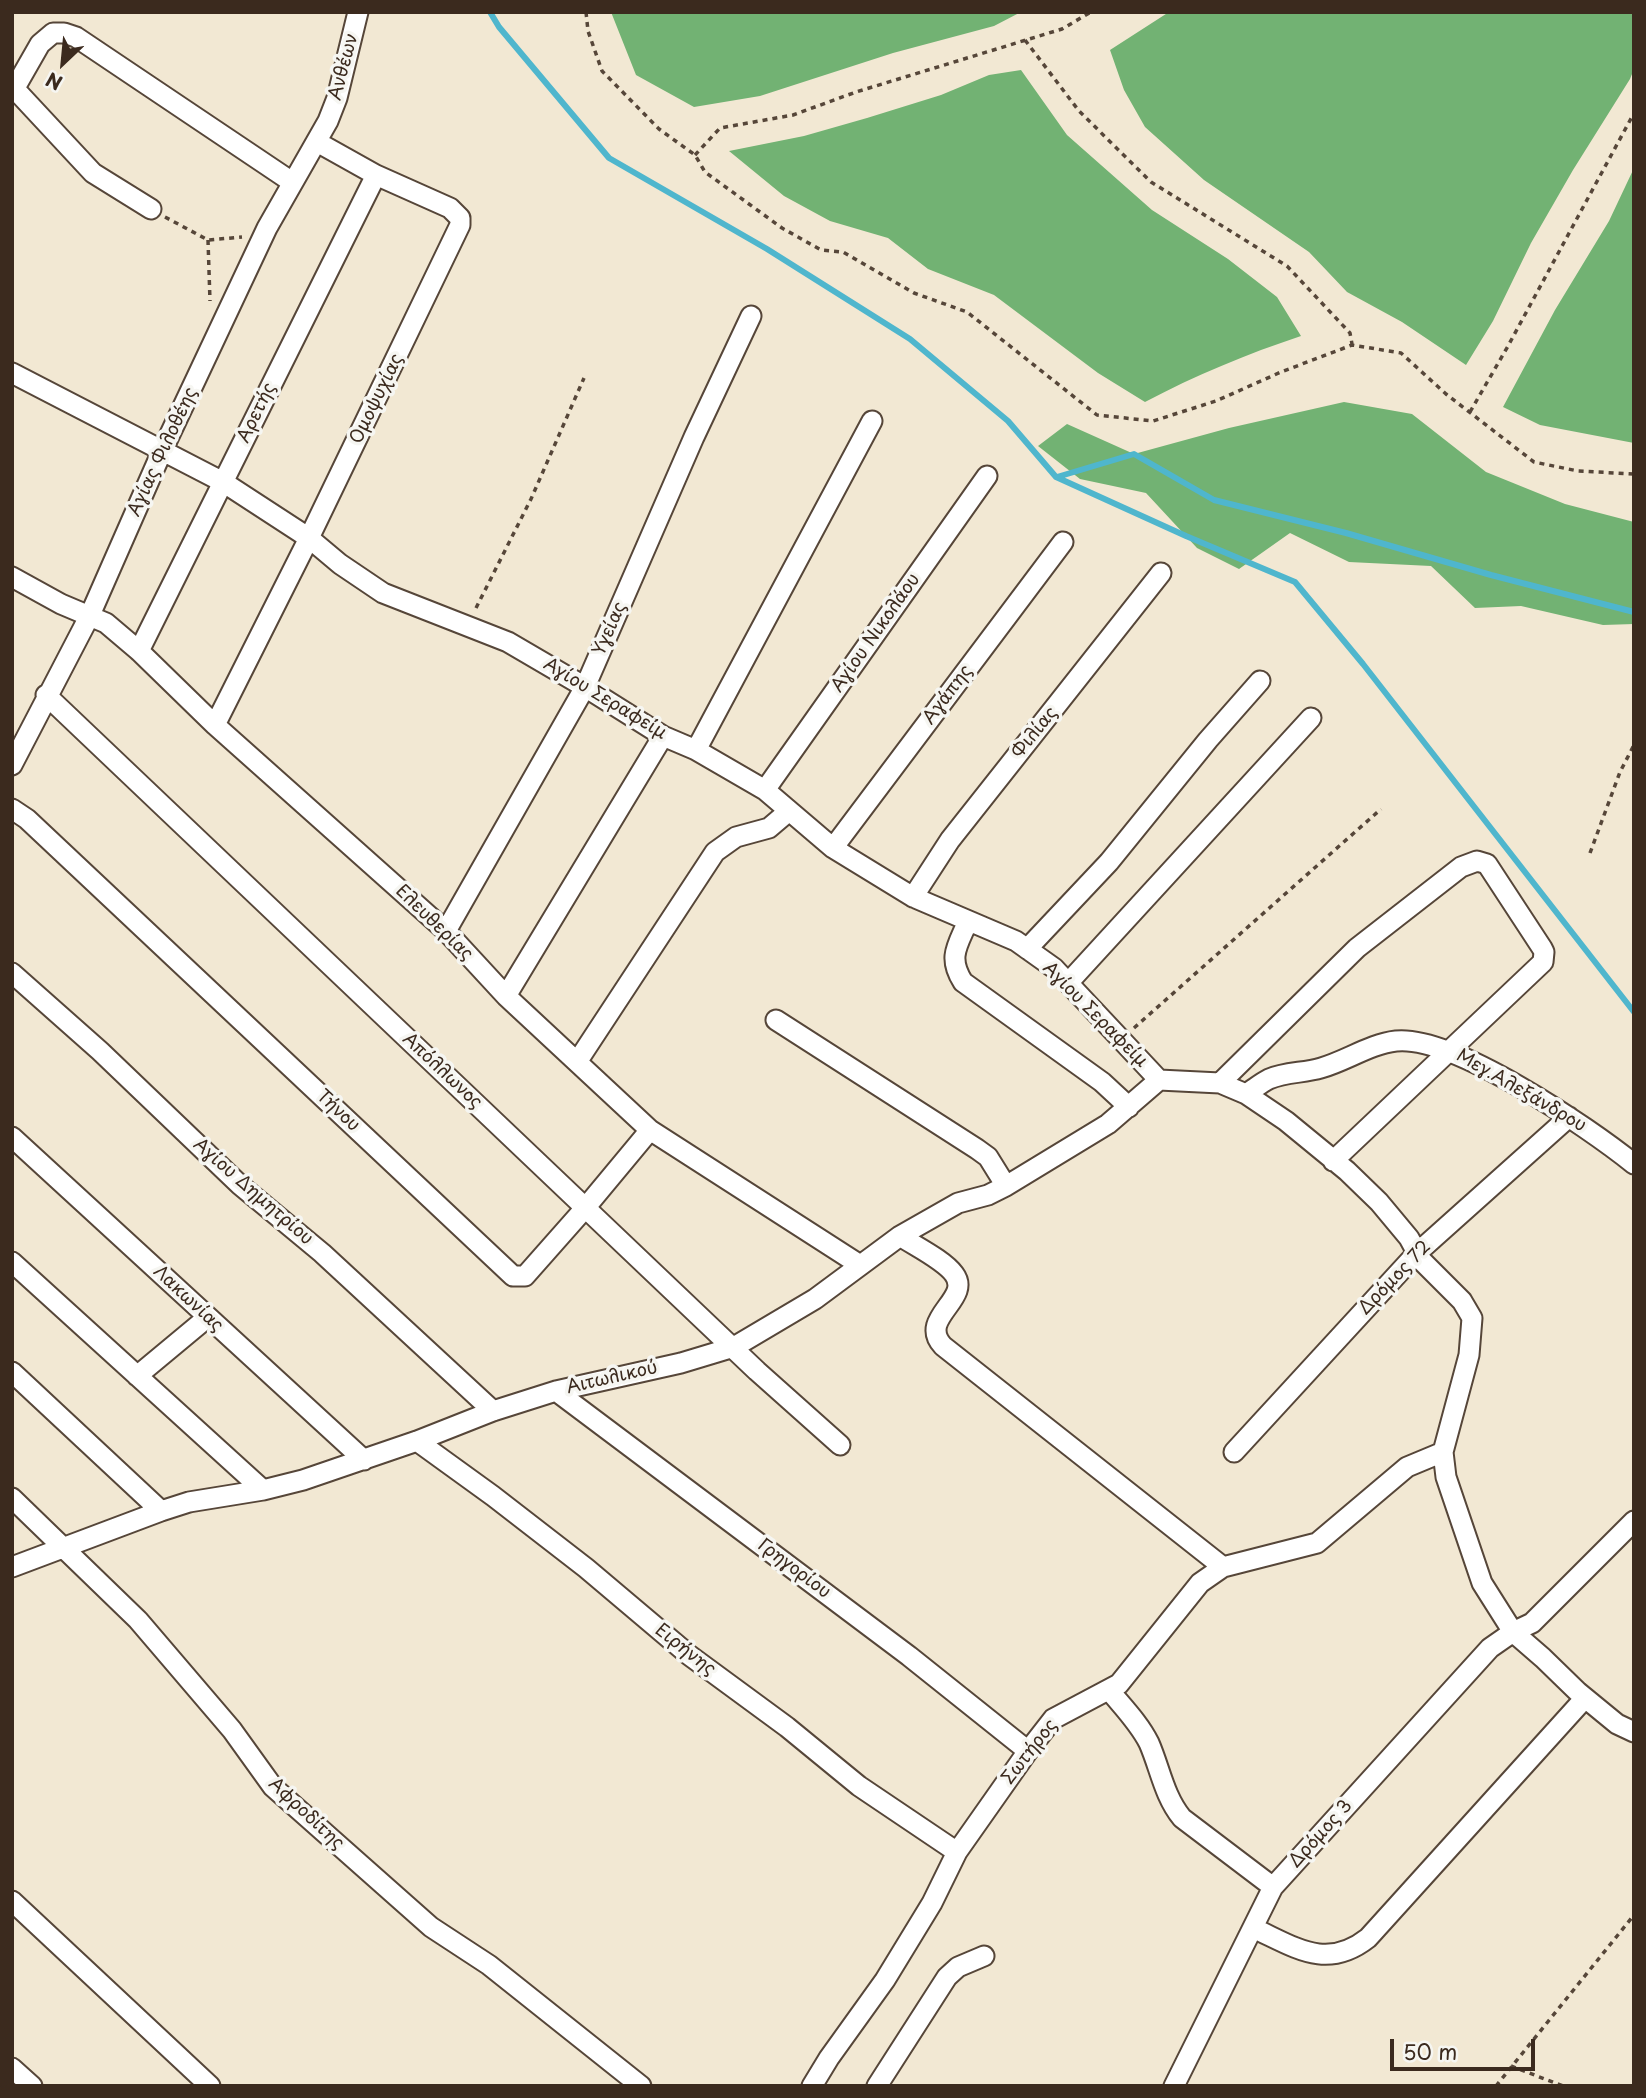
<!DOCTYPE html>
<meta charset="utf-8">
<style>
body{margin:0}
#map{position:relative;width:1646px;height:2098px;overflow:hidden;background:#f2e8d3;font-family:"Playpen Sans",sans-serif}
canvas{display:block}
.frame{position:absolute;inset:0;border:14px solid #3b2a1e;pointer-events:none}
.north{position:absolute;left:28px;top:28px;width:70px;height:70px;-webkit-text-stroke:5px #f6f6f2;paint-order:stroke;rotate:206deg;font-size:19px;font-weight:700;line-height:28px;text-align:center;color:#3b2a1e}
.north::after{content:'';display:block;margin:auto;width:24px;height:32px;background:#3b2a1e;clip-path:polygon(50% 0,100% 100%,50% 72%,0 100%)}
.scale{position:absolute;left:1390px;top:2039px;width:145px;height:32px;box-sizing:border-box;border:4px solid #3b2a1e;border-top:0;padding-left:9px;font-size:21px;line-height:24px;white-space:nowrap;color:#3b2a1e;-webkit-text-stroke:5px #f6f6f2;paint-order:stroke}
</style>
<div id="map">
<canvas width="1646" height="2098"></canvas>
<div class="frame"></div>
<div class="north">N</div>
<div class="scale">50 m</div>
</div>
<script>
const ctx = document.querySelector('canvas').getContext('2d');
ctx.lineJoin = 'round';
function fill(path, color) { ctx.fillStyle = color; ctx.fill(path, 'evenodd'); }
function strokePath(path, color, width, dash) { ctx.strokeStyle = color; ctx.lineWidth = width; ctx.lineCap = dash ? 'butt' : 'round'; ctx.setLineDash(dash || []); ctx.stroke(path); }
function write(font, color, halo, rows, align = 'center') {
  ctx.font = font + ' "Playpen Sans",sans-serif'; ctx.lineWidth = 7; ctx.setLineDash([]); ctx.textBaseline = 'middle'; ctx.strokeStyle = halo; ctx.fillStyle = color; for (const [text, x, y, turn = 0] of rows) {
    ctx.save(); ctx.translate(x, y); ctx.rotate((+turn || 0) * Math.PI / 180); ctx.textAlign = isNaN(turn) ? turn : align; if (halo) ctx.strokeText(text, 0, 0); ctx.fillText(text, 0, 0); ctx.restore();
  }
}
fill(new Path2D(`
 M611 12H1021L994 26 893 53 760 96 694 107 636 75Z
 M1169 12H1634V69L1630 79 1573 170 1531 243 1493 321 1466 365 1402 322 1347 292 1309 252 1204 180 1145 127 1124 90 1110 50Z
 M1021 70 1067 135 1152 210 1228 259 1277 297 1301 336C1247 354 1196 375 1145 402L1098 373 994 295 928 269 888 238 830 221 784 196 729 151 804 136 867 118 941 95 989 75Z
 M1634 168V443L1540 425 1503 407 1555 310 1609 221Z
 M1344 402 1412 414 1486 472 1565 504 1634 522V624L1603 625 1521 606 1475 608 1431 566 1349 562 1290 533 1239 569 1197 548 1146 493 1080 479 1038 446 1067 424 1134 454 1229 428Z`), '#72b273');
strokePath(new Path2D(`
 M490 12 499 27 609 158 767 249 910 339 1008 421 1056 477 1186 536 1295 582 1363 664 1634 1012
 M1057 477 1134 454 1214 500 1346 533 1491 575 1634 612`), '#4fb6cd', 6);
const minor = new Path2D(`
 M12 86 93 173 151 209
 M12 93 40 44 53 33H64L76 37 292 182
 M12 373 223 482 309 538 340 564 383 593 508 642 585 687 663 736 696 750 765 790 833 848 913 897 1016 941 1054 968 1159 1080
 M12 577 61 604 106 623 139 651 215 725 446 931 506 996 650 1130 860 1265
 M139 651 376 175
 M46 695 757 1371 840 1445
 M215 725 309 538 460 225V218L450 208 376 175 317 142
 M696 750 872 421
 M12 765 90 615 163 449 267 228 328 121 337 98 358 12
 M765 790 987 476
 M12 809 27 819 513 1276H525L586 1207 650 1130
 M833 848 1063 542
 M913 897 950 840 1161 573
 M968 921C958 945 947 957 963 982L1102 1082 1129 1107
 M446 931 585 687 694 437 751 316
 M1027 949 1109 862 1208 740 1260 681
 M12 973 100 1051 240 1185 322 1253 493 1411
 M1068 983 1311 718
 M506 996 663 736
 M776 1020 977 1149 988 1157 1006 1186
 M577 1062 715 852 736 837 769 828 789 811
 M1159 1080 1220 1083 1246 1094C1254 1089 1261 1083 1269 1079 1285 1072 1304 1073 1321 1068 1346 1061 1370 1044 1396 1041 1453 1035 1588 1127 1634 1164
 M1220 1083 1357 948 1461 867 1477 861 1487 864 1542 948 1544 952 1543 962 1333 1161
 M1246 1094 1286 1121 1347 1171 1379 1202 1409 1238 1421 1260 1462 1301 1472 1318 1469 1355 1443 1452 1446 1477 1482 1583 1513 1632 1543 1658 1578 1692 1617 1724 1634 1732
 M12 1137 364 1460
 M900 1236C915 1246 944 1260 954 1274 973 1299 917 1318 943 1346L1223 1567
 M12 1262 263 1490
 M12 1372 161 1511
 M137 1376 208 1317
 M556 1391 909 1656 1028 1751
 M417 1441 493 1496 586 1568 689 1655 787 1727 859 1786 957 1852
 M1234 1452 1417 1253 1569 1117
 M12 1498 138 1620 232 1730 273 1787 431 1927 489 1965 641 2086
 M12 1567 161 1511 189 1502 263 1490 303 1480 417 1441 493 1411 556 1391 681 1363 734 1347 815 1299 900 1236 958 1203 988 1195 1006 1186 1108 1124 1159 1080
 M1109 1690C1123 1707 1139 1723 1149 1743 1160 1768 1164 1796 1182 1818L1273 1887
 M12 1901 210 2086
 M1253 1928C1295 1947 1326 1971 1368 1938L1585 1698
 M12 2068 32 2086
 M812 2086 829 2058 885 1980 932 1903 957 1852 1028 1751 1053 1719 1119 1684 1200 1583 1223 1567 1317 1543 1407 1467 1443 1452
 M877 2086 947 1977 958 1967 984 1956
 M1174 2086 1273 1887 1490 1648 1513 1632 1532 1623 1634 1521`);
strokePath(minor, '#564639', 23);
strokePath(new Path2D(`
 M586 12 588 31 602 71 659 129 695 155 705 172 782 228 821 250 843 252 914 293 967 312 1097 415 1153 421 1216 401 1281 372 1352 345 1401 353 1446 394 1534 462 1578 471 1634 474
 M1025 40 1079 111 1151 182 1287 266 1350 333 1352 344
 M695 155 720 128 793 115 856 92 1062 29 1091 12
 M165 217 208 240 242 237
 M208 240 210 301
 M1470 412 1508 346 1634 113
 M476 608 531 499 584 378
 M1590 853 1620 772 1634 745
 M1134 1028 1381 809
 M1511 2066 1563 2086
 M1496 2086 1634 1915`), '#564639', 3.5, [5, 5]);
strokePath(minor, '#fff', 19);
write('18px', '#3b2a1e', '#f6f6f2', [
 ["Ανθέων",344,67,-75],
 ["Ομοψυχίας",377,399,-64],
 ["Αρετής",257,413,-64],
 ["Αγίας Φιλοθέης",163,452,-65],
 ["Υγείας",610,629,-66],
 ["Αγίου Νικολάου",876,633,-55],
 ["Αγάπης",948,695,-53],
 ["Αγίου Σεραφείμ",605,699,31],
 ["Φιλίας",1035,733,-51],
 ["Ελευθερίας",434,923,44],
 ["Αγίου Σεραφείμ",1095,1015,45],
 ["Απόλλωνος",442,1071,43],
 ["Μεγ.Αλεξάνδρου",1521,1091,30],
 ["Τήνου",338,1111,43],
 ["Αγίου Δημητρίου",253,1192,41],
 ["Δρόμος 72",1395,1278,-46],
 ["Λακωνίας",188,1299,43],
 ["Αιτωλικού",612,1378,-13],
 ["Γρηγορίου",794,1569,37],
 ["Ειρήνης",685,1650,38],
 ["Σωτήρος",1030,1752,-52],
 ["Αφροδίτης",306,1814,43],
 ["Δρόμος 3",1321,1834,-48]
]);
</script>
